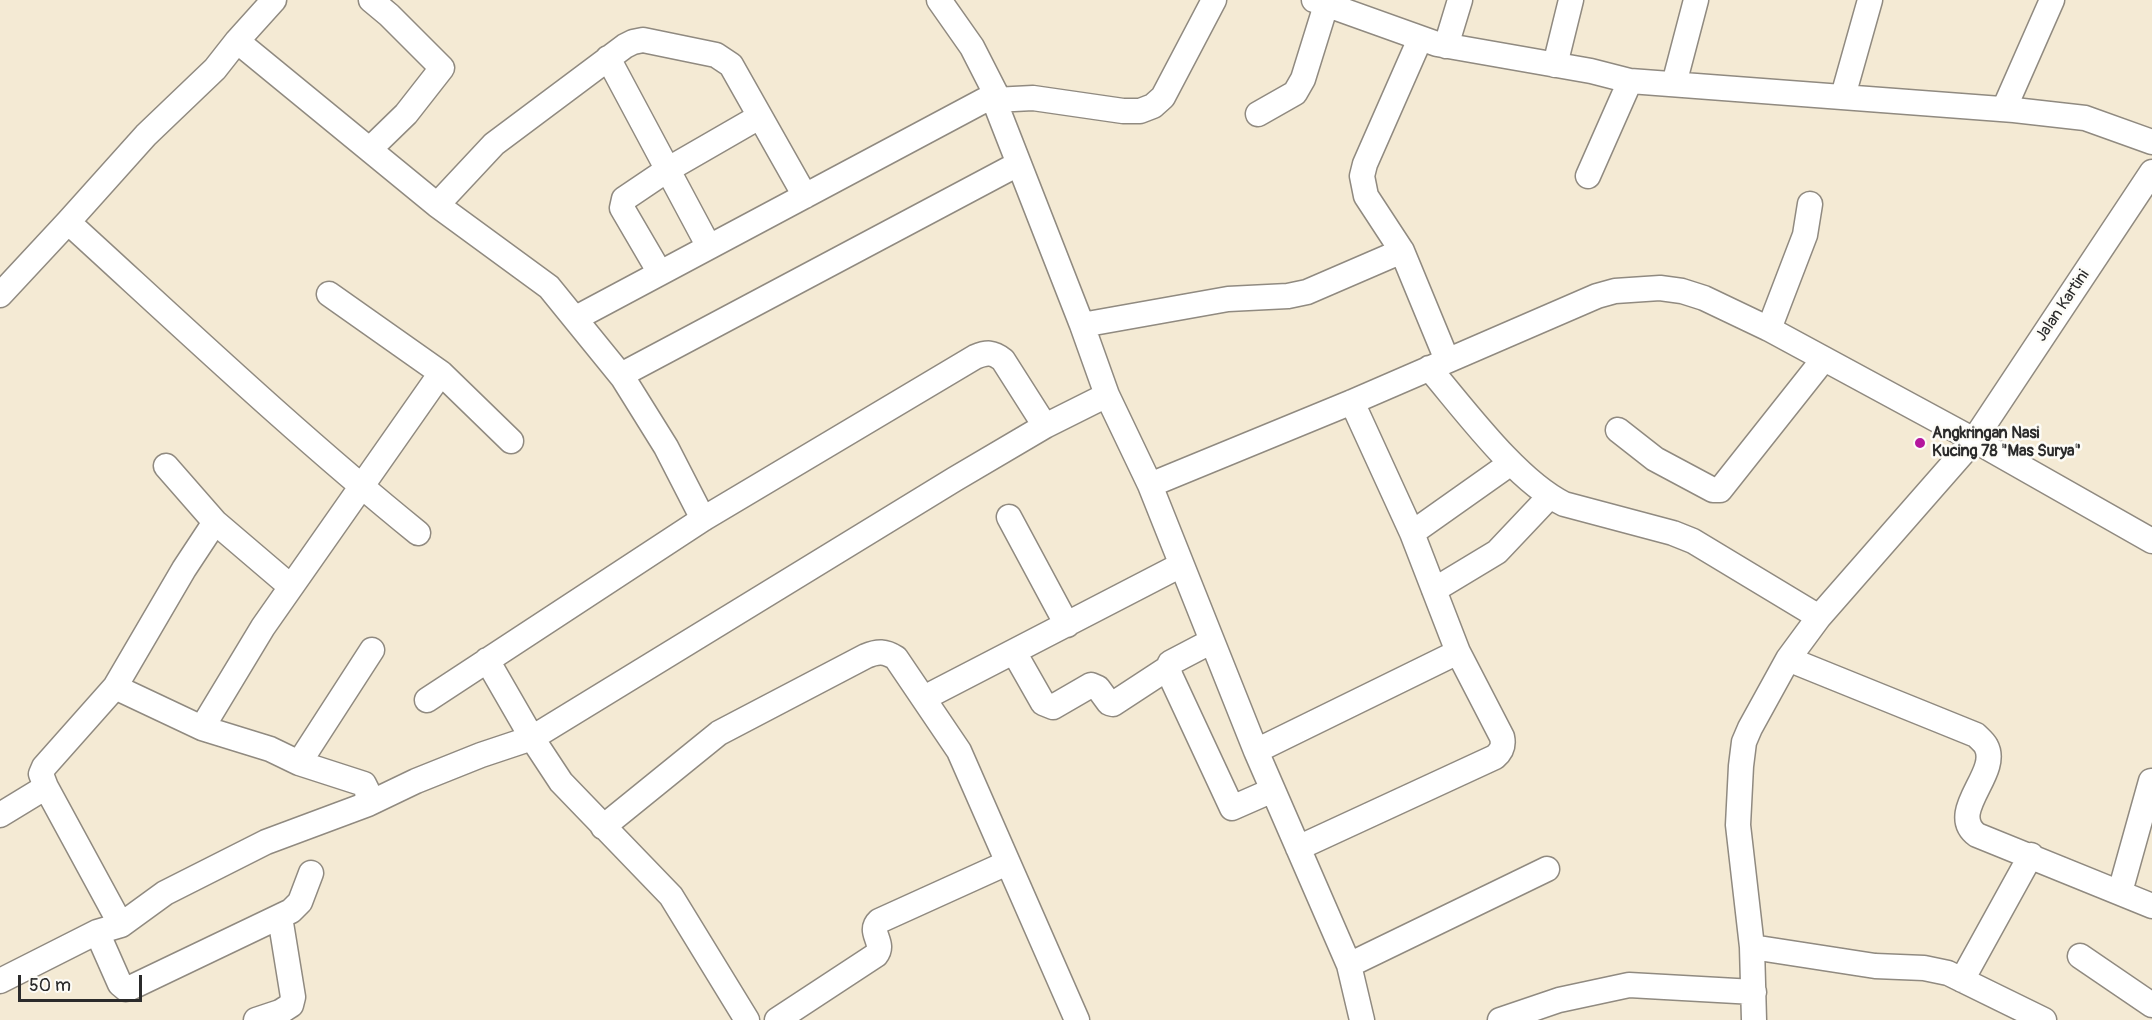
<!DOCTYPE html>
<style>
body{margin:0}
#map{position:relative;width:2152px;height:1020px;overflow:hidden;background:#f4ead4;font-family:Pangolin,sans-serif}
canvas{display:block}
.scale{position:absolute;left:18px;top:975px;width:124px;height:27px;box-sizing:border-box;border:3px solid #2b2b2b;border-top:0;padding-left:8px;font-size:18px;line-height:21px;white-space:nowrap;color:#2b2b2b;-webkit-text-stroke:4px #fdfcf7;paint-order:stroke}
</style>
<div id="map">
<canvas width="2152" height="1020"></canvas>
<div class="scale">50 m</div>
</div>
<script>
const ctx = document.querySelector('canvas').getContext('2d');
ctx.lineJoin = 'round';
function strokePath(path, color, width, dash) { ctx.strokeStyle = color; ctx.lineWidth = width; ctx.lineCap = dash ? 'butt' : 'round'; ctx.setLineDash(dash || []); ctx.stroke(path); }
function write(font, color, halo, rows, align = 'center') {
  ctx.font = font + ' Pangolin,sans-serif'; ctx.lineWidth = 5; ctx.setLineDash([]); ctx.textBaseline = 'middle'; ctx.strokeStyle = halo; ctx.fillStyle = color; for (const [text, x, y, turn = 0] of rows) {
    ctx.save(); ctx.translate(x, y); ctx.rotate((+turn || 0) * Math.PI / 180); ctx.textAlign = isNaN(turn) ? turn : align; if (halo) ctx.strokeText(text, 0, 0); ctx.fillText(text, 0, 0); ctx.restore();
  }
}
const minor = new Path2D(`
 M939 0 972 47 996 94 994 100 1082 325 1107 395 1150 485 1256 751 1349 965 1362 1020
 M1314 0 1437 44 1591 71 1630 81 2014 110 2085 118 2152 142
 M1420 39 1365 164 1362 176 1366 196 1402 251 1447 360
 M237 41 437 205 549 287 623 378 666 447 703 519
 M1446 46 1460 0
 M608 58 709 247
 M1555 65 1571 0
 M1674 84 1696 0
 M1843 96 1870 0
 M994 100 1033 98 1123 111H1140L1153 106 1163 97 1214 0
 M2004 109 2052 0
 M1258 114 1295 93 1303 79 1326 5
 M370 149 406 114 442 68 389 15 371 0
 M1588 176 1630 81
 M437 205 494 144 625 46 633 42 643 40 716 55 731 65 805 196
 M68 222C183 327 297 435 418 533
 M660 273 622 208 624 199 667 170 759 117
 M329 294 441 373 511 441
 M0 295 68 222 146 135 215 69 237 41 274 0
 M576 318 996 94
 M1082 325 1228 299 1288 296 1307 292 1402 251
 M1769 329 1805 235 1810 204
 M1429 368C1465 410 1516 480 1564 504L1673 533 1693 541 1819 617
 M621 375 1018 164
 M1618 430 1655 459 1713 490H1720L1823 360
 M166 466 215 522
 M1150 485 1352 402 1597 296 1615 291 1660 288 1682 291 1704 298 1769 329 1974 440 2152 541
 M1009 517 1067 625
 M1412 533 1511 463
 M1434 590 1497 552 1549 497
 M1212 641 1170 663 1168 668 1171 677 1232 808 1273 790
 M1014 652 1043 703 1053 707 1091 685 1098 688 1109 703 1113 704 1168 668
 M1788 659 1976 735C1979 738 1984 742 1986 746 2001 773 1946 812 1977 835L2152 906
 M487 660 532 738 561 782 671 896 747 1020
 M115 687 184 569 215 522 290 586
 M924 698 1181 565
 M427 700 703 519 975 357C987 352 993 352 1003 360L1045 426
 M202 728 263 627 441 373
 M1256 751 1458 652
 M299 763 372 650
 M0 815 46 787
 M603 827 719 733 866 656C878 651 885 651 896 658L959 751 1077 1020
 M1298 848 1495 757C1502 751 1504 746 1502 737L1458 652 1412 533 1352 402
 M2120 892 2151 781
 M121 925 46 787 41 774 44 767 115 687 202 728 270 749 299 763 364 784 367 790 368 804
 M97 932 120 984 126 989 130 988 291 911 300 902 311 873
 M1752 947 1875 966 1924 968 1948 973 2044 1020
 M2080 956 2152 1005
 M1349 965 1547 869
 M1962 980 2031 855
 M0 981 97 932 121 925 165 893 266 842 368 804 416 781 481 755 532 738 955 479 1045 426 1107 395
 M256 1020 280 1012 291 1005 293 997 280 917
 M777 1020 876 955C886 943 867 932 879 921L1007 863
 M1500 1020 1559 1000 1629 985 1754 992
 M1754 1020 1752 947 1738 825 1741 766 1744 742 1750 728 1788 659 1819 617 1974 440 2152 172`);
strokePath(minor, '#908a80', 27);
strokePath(minor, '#fff', 24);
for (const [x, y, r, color] of [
 [1920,443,6,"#b5179e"]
]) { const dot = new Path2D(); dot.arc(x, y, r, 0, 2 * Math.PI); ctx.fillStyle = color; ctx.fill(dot); strokePath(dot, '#fdfcf7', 2); }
write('16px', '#2b2b2b', '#fdfcf7', [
 ["Jalan Kartini",2063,306,-56]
]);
write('bold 16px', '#2b2b2b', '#fdfcf7', [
 ["Angkringan Nasi",1932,434],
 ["Kucing 78 \"Mas Surya\"",1932,452]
], 'left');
</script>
